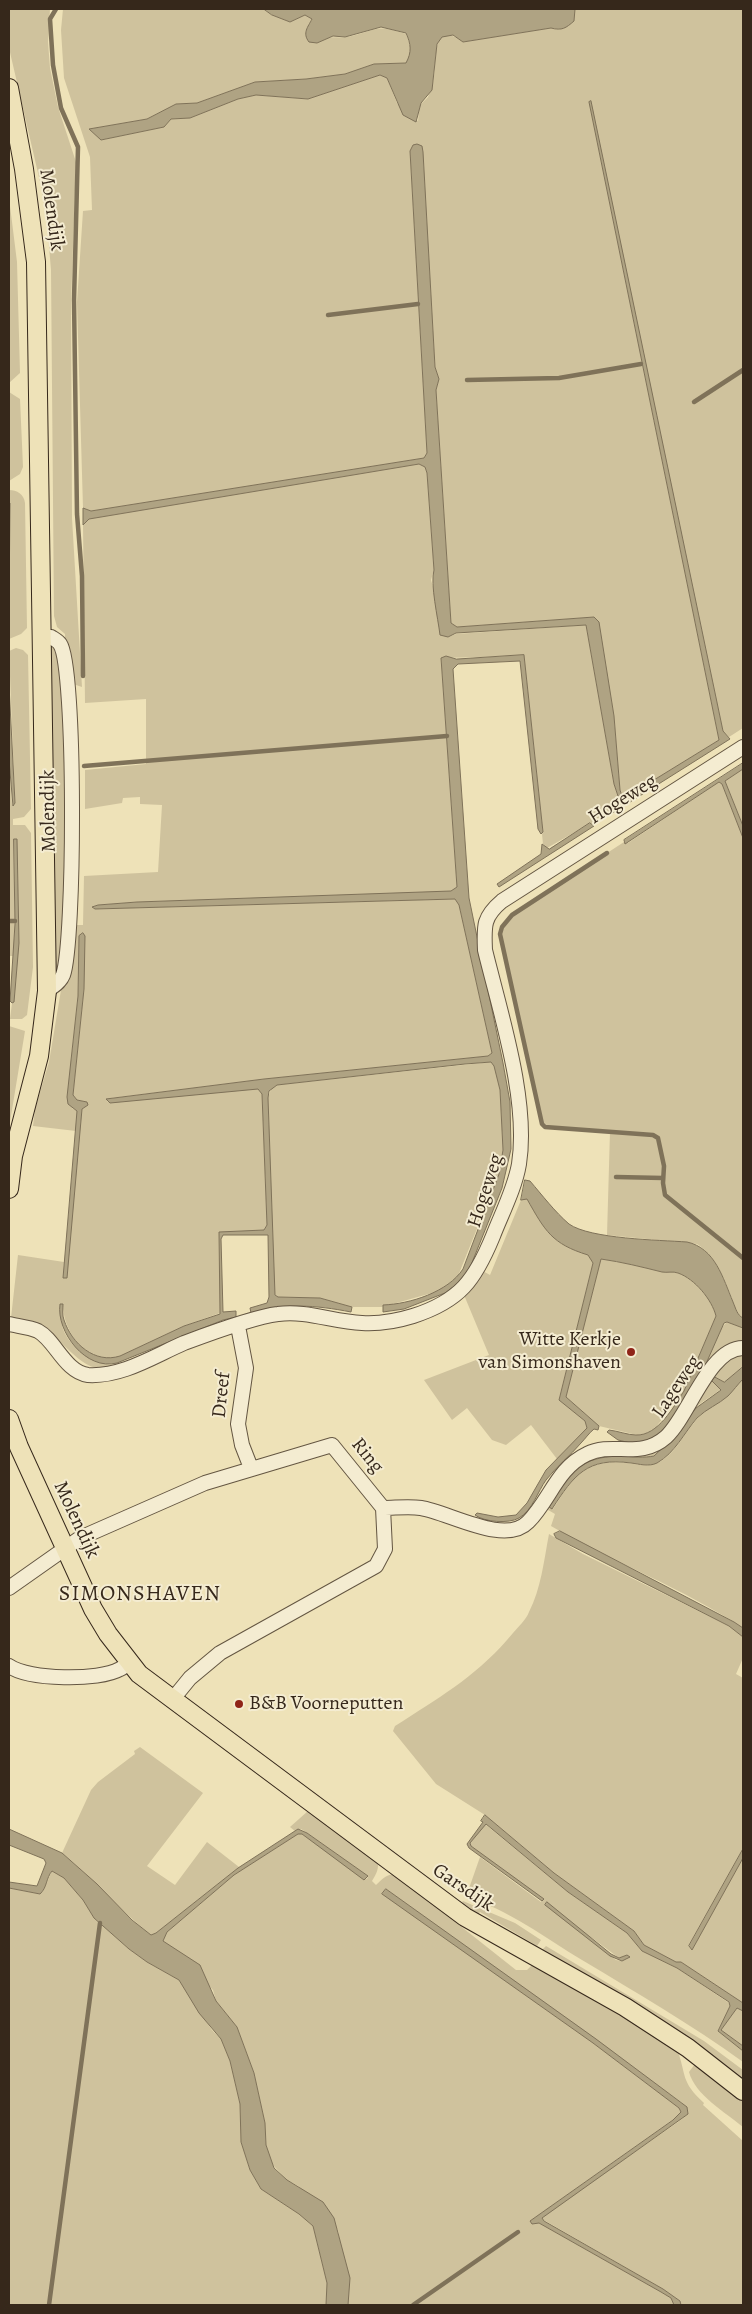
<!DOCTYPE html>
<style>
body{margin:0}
#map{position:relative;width:752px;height:2314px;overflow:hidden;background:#eee2b8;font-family:Alegreya,serif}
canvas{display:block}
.frame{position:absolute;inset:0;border:10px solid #36281b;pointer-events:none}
</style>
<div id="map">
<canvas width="752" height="2314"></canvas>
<div class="frame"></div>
</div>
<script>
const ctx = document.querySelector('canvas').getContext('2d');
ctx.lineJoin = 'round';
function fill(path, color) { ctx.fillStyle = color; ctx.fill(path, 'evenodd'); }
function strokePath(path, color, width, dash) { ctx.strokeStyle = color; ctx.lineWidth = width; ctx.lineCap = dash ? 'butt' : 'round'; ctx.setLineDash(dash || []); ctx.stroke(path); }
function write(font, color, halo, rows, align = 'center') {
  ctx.font = font + ' Alegreya,serif'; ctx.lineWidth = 4; ctx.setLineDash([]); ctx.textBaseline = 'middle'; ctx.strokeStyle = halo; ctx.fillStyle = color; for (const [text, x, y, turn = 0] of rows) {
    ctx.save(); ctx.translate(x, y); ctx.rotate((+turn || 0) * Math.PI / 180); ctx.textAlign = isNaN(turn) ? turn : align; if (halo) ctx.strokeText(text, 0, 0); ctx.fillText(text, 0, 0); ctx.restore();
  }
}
fill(new Path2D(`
 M9 9H50L48 42 50 68 58 107 76 162 71 303 72 518 82 687 70 683 65 651V634L57 627 54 616 51 270 47 223 41 186 9 48Z
 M63 9H264L272 15 290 22 305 15 312 19 308 26 317 43C331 34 334 39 347 37 377 31 373 23 406 34 411 45 412 52 407 63L374 64 345 74 305 79 255 82 197 103 176 104 147 119 89 129 102 140 164 127 171 119 190 118 238 99 256 95 308 99 380 75 387 78 397 103 418 121C419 116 418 110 420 105 422 102 426 100 428 97 430 93 431 87 433 82 438 64 429 17 463 42L551 28 559 30 574 21 575 9H743V728L729 737 723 731 589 102 719 740 623 799 620 790 614 716 598 622 594 617 457 627 451 623 436 390 439 379 435 367 422 146 413 145 410 151 427 453 424 458 91 511 83 508 77 302 83 211 92 210 90 157 64 78 61 30Z
 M9 198 17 262 20 373 9 383Z
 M9 392 20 399 23 467 20 474 9 481Z
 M419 464 425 467 427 473 434 570 431 580 448 637 456 634 586 625 614 784 619 799 609 812 611 814 593 825 591 823 547 848 543 844 542 834 543 832 524 656 441 658 457 887 451 892 137 902 98 905 92 907 95 909 455 899 459 905 492 1053 488 1056 264 1079 112 1098 107 1102 258 1088 262 1094 267 1225 264 1230 219 1233 220 1313 184 1326 120 1356C89 1367 63 1333 63 1305 63 1311 61 1322 63 1329 70 1348 91 1360 110 1365V1369C79 1373 63 1337 38 1324 30 1320 20 1319 11 1318L18 1255 64 1262 63 1277 82 1109 88 1104 87 1102 77 1100 73 1095 84 989 79 936 78 996 71 1059 72 1108 78 1111 76 1131 33 1126 35 1109 49 1062 61 990 67 973 73 929 76 925H83L84 876 158 872 162 805 140 804V797L123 798 122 803 85 809V770L146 764V699L85 703 83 525 89 519Z
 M9 490C17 490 24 494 25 503L27 628 21 634 9 639Z
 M52 644 55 645 64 685 67 892 58 977 55 974 49 647Z
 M16 648 23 650 28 655 31 809 24 817 13 819V825H25L31 833 33 967 27 1015 22 1019H10L12 1003 14 1001 19 917 16 839H14L15 917 14 956H9V760L12 804 14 805 15 803 9 651Z
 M743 769V826L725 781Z
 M719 782 722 784 743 838V1318L737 1313C728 1289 720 1259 697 1244L607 1235 610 1132 545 1127 542 1124 500 934 502 927 512 915 624 842 628 843Z
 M9 1026 25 1031 9 1128Z
 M491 1062 494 1065 500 1090 503 1150 499 1174 458 1276 441 1289 432 1293 382 1307H352L320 1298 277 1297 274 1292 268 1098 271 1089 277 1085Z
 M524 1198 527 1199C545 1231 552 1244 588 1255L593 1263 559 1399 585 1421 587 1428 557 1459 531 1425 506 1445 492 1440 467 1408 452 1420 424 1380 489 1355 464 1295 481 1270 490 1275 521 1200Z
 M601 1259C622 1262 642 1267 662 1272 667 1273 673 1271 678 1273 694 1279 712 1300 716 1316L684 1391 656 1427 647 1433 637 1435 599 1426 566 1397Z
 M727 1322 743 1328V1344L703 1368 722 1327Z
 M743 1352V1367L724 1382 711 1375 718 1365Z
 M709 1378 721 1389C713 1396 704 1400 696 1407 682 1420 671 1449 653 1456 644 1460 632 1456 622 1456 580 1456 569 1472 549 1507L553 1509C574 1475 586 1458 628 1463 637 1464 647 1467 655 1464 674 1457 684 1433 697 1419 705 1409 718 1404 728 1396 733 1391 738 1384 743 1379V1628C683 1588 614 1563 551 1526L555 1514 543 1507C566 1472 575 1454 620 1453 635 1453 648 1453 661 1444 682 1430 696 1400 709 1378Z
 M549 1534 583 1554 729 1626 743 1637V1658L736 1674 743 1678V1849L689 1946 692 1950 743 1858V2003L681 1962H676L644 1945 634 1931 554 1873 485 1815 436 1784 393 1731 395 1726 403 1721C445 1694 480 1673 513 1633 518 1627 526 1620 529 1612 541 1589 544 1560 549 1534Z
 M140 1747 203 1793 147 1866 175 1885 207 1842 239 1867 156 1933 151 1935C119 1910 94 1879 62 1853L91 1790 98 1782 135 1754 134 1751Z
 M308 1811 377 1860C380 1868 376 1874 372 1881L376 1885C383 1879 387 1873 396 1875L516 1970H527L533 1964 621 2014 677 2049C687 2076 680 2081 704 2103L703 2105 743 2141V2305H681L680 2301 663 2289 542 2219 545 2214 678 2122 688 2114V2110L682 2103 386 1889 383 1894 593 2043 679 2108 681 2112 678 2116 530 2221 539 2223 661 2292 671 2298 674 2305H348L338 2230 298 2186 287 2180 271 2163 266 2145 265 2123 254 2073 237 2027 216 2001 213 1990 163 1941 164 1936 167 1932 234 1875 298 1834H302L367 1879 368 1876 307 1833 301 1829 295 1831 290 1827Z
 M485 1824 568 1892 627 1933 642 1951 677 1968 729 2003 730 2006 718 2031 743 2051V2062C692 2025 637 1993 582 1960 545 1938 508 1909 466 1897L480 1857 541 1902 543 1899 471 1846 470 1843ZM585 1936 592 1938 619 1958 627 1955 622 1961 616 1960Z
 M52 1871 64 1878 83 1900 94 1918 129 1949 147 1962 179 1980 212 2030 221 2039 230 2061 240 2104 241 2142 250 2170 261 2189 299 2214 313 2226 327 2283 326 2305H9V1888L40 1894 43 1891Z
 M463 1901 515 1923 541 1940 537 1946 480 1912 477 1915 460 1905Z
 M546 1946 704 2041 743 2070V2082L628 2001 542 1950Z
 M737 2007 743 2011V2046L721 2030Z
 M695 2064 743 2100V2127C725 2112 695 2095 689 2072Z`), '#cfc29d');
const water = new Path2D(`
 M264 9H575L574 21C566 28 562 31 551 28L463 42 453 35 442 37 437 44 432 90 421 103 416 122 403 115 387 78 380 75 308 99 256 95 238 99 190 118 171 119 164 127 101 140 89 129 147 119 176 104 197 103 255 82 306 79 345 74 374 64 406 63C412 52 411 44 406 33L381 27 345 37 333 36 317 43 309 42C302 33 308 27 312 19L305 15 290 22 272 15Z
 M591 101 723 731 730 739 611 814 609 810 614 806 619 799 614 784 586 625 456 633 448 637 440 635C438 618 430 584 434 570L427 473 425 467 419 464 89 519 83 525V508L91 511 424 458 427 453 410 151 413 145 417 144 422 146 423 152 435 367 439 379 436 390 451 623 457 627 594 617 599 622 614 716 620 790 623 799 719 740 589 102Z
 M9 503H10L9 606Z
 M524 655 543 832 541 834 538 829 520 661 458 664 453 669 469 898 503 1063 510 1102 511 1149 502 1188 469 1270 457 1284 445 1293 404 1309 383 1312V1305C410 1304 448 1292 463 1269L499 1174 503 1150 500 1090 494 1066 491 1062 465 1064 277 1085 269 1091 268 1098 275 1295 278 1297 320 1298 352 1307 351 1312C315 1305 286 1303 251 1313L250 1308 267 1303 269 1297 268 1235H223L221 1239 223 1312 236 1311V1317L223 1320 117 1363C86 1371 56 1332 60 1304H63C63 1309 62 1315 64 1320 72 1344 95 1364 120 1356L184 1326 220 1314 219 1232 264 1230 267 1225 262 1094 258 1089 110 1103 106 1099 264 1079 488 1056 492 1053 459 905 455 899 95 909 92 907 98 905 137 902 451 891 457 887 441 658 446 656 456 659Z
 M9 685 15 803 13 806 9 760Z
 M743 763V769L725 781 743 826V838L722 784 719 782 625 844 624 840Z
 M590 823 594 826 499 887 497 884 541 854 542 844 549 849Z
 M14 839H17L19 943 14 1002 12 1003 10 1001 15 924Z
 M83 933 85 936 84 989 73 1095 77 1100 87 1102 88 1105 82 1109 67 1278H63L77 1111 68 1104 67 1097 78 996 79 936Z
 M525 1180 530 1181C542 1195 555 1212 569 1224 590 1239 659 1240 687 1242 715 1248 723 1278 733 1302 736 1309 737 1315 743 1318V1328L727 1322 724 1323 701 1375 663 1432 652 1440 635 1444 618 1440 607 1432 609 1430C618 1431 628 1435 636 1435 658 1436 674 1406 684 1391L716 1316C712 1300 695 1279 678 1273 673 1271 667 1273 662 1272 642 1267 622 1262 601 1259L566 1397 599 1426 598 1430 594 1429C589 1433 585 1439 581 1443 570 1456 557 1466 546 1480 538 1491 532 1511 519 1518 509 1524 484 1522 475 1515L477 1513 498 1517 516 1515 527 1503 546 1470 587 1428 585 1421 559 1400 593 1263 588 1255C552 1244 545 1231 527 1199L521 1200Z
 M743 1367V1379C738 1384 733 1391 728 1396 719 1404 706 1409 697 1418 684 1433 675 1453 657 1463 649 1467 639 1464 631 1463 587 1457 574 1475 552 1509L549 1507C569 1472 580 1456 623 1456 634 1457 644 1458 654 1456L673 1438 696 1408 721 1390 709 1378 711 1375 724 1382Z
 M560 1531 734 1622 743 1628V1637L729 1626 556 1538 554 1534Z
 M485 1815 554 1873 634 1931 644 1945 676 1962H681L743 2003V2011L737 2008 721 2030 743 2046V2051L718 2031 730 2006 729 2002 677 1968 642 1951 627 1933 568 1892 486 1824 470 1843 471 1846 544 1899 542 1901 469 1848 467 1844 483 1822 481 1821Z
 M9 1829 62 1853 97 1884 132 1920 151 1935 156 1933 238 1868 298 1829 307 1833 368 1876 364 1880 302 1834H298L234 1875 167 1932 163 1941 200 1965 216 2001 237 2027 254 2073 265 2123 266 2145 274 2168 287 2180 323 2202 334 2218 350 2278 348 2305H326L327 2283 313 2226 299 2214 261 2189 250 2170 241 2142 240 2104 230 2061 221 2039 199 2013 179 1980 147 1962 129 1949 94 1918 83 1900 64 1878 52 1871C46 1878 47 1888 40 1894L9 1888V1882L37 1886 46 1863 44 1859 9 1845Z
 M743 1849V1858L692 1950 689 1946Z
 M386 1889 596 2039 687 2107 688 2114 542 2218 544 2221 663 2289 680 2301 681 2305H674L671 2298 661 2292 539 2223 532 2224 530 2221 673 2120 681 2112 679 2108 593 2043 382 1894Z
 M547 1902 611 1954 619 1958 627 1955 630 1957 622 1961 610 1956 545 1905Z`);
fill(water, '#afa383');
strokePath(water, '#7f7259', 1);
strokePath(new Path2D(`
 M56 9 50 19 53 65 61 108 78 147 74 300 77 514 82 576 83 676
 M328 315 418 304
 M467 380 559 378 641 364
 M694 402 743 370
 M84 766 447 736
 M607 853 512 915 502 927 500 934 542 1124 545 1127 653 1135 658 1138 664 1166 663 1183 665 1195 743 1258
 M9 921H15
 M616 1177 663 1178
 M49 2305 100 1923
 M413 2305 518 2232`), '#7f7259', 4.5);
const minor = new Path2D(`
 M43 637H51C54 639 58 641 60 644 76 667 75 943 63 975 60 983 53 986 47 991
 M9 1324C17 1326 30 1327 38 1331 55 1340 65 1372 88 1375 122 1377 154 1356 184 1343 208 1334 253 1317 278 1314 306 1310 334 1322 362 1323 379 1324 397 1321 413 1316 460 1301 475 1280 493 1236 502 1213 515 1188 519 1164 529 1100 500 1012 485 950 484 926 483 917 502 901L743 747
 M238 1326 246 1368 238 1424 242 1445 251 1468
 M383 1508C395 1508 409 1506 421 1508 448 1512 505 1546 528 1522 550 1500 557 1468 587 1454 613 1441 640 1460 666 1437 689 1416 709 1348 743 1348
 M9 1588 80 1538 205 1483 332 1445 383 1508 385 1549 376 1566 220 1653 190 1678 172 1700
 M9 1666C29 1680 99 1681 120 1669 123 1668 127 1664 129 1662`);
const major = new Path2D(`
 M9 88 24 169 36 262 47 991 39 1056 13 1156 9 1189
 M9 1419 19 1447 93 1609 108 1634 139 1674 465 1917 625 2007 688 2048 743 2091`);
strokePath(minor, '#645642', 16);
strokePath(major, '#36281b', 20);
strokePath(minor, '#f4ecd1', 14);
strokePath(major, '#eee2b8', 18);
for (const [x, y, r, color] of [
 [631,1352,5,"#8f2418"],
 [239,1704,5,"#8f2418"]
]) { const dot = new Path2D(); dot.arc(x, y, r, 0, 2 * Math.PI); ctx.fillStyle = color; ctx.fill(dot); strokePath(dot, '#f4ecd1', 2); }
write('20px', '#36281b', '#f4ecd1', [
 ["Molendijk",51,210,82],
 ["Hogeweg",623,800,-32],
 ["Molendijk",49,811,-91],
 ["Hogeweg",486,1191,-72],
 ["Lageweg",677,1387,-56],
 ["Dreef",222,1395,-84],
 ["Ring",367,1456,51],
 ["Molendijk",76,1520,65],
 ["Garsdijk",463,1888,34]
]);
write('20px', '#36281b', '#f4ecd1', [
 ["Witte Kerkje",621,1340],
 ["van Simonshaven",621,1363],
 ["B&B Voorneputten",249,1704,"left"]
], 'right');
ctx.letterSpacing = '1px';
write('22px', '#36281b', '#f4ecd1', [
 ["SIMONSHAVEN",140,1595]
]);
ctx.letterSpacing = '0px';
</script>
